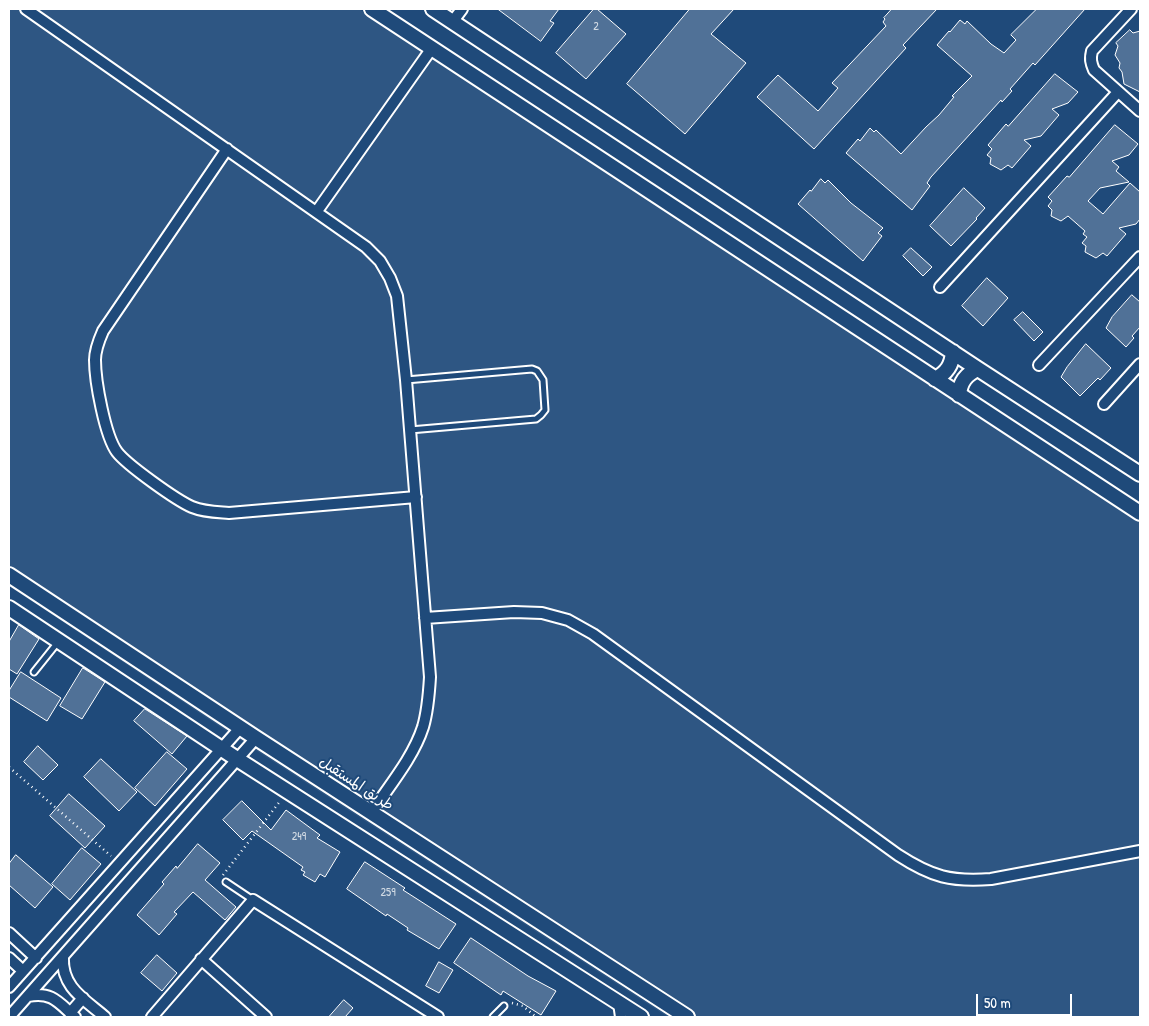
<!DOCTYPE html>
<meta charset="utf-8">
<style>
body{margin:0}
#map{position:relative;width:1149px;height:1026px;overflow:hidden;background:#1f4a7a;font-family:"Patrick Hand",sans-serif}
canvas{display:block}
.frame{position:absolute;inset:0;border:10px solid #fff;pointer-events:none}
.scale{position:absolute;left:976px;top:994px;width:96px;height:22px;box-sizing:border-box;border:2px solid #fff;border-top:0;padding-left:6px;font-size:15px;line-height:18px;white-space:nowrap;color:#fff;-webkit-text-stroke:4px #1f4a7a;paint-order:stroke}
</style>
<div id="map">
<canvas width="1149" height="1026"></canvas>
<div class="frame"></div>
<div class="scale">50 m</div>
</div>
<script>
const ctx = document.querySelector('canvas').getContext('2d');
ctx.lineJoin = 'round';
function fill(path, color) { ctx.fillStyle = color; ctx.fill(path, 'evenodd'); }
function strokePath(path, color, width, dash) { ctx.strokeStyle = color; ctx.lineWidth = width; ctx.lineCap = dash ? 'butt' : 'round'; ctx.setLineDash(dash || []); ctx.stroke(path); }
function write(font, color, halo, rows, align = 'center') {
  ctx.font = font + ' "Patrick Hand","Playpen Sans Arabic",sans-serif'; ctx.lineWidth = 4; ctx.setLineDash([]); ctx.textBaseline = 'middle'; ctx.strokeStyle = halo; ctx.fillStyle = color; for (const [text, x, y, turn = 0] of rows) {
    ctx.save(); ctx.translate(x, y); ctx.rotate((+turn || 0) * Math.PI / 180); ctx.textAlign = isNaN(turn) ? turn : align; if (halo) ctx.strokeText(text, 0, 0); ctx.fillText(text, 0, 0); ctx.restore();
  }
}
fill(new Path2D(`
 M9 9H359L1140 523V1017H668L240 740 9 586Z`), '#2e5683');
const building = new Path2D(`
 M498 9H559L550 21 554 23 541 41Z
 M594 9H597L626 34 586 79 556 53Z
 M690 9H734L711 34 746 63 685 134 627 84Z
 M892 9H937L903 45 906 48 814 149 757 97 778 75 818 111 838 88 832 83 886 26 883 22 885 19 884 18Z
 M1037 9H1085L1035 65 1033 63 1010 89 1012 91 1002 102 1001 100 931 177 927 183 930 186 912 210 846 153 858 139 860 141 870 128 874 132 876 130 901 154 926 127 939 115 954 97 952 96 972 76 937 45 949 31 950 32 960 20 965 24 967 21 991 44 1004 53 1016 40 1011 35Z
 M1130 30 1133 33 1140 31V92L1124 84 1122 72 1119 68 1120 63 1115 55 1118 46 1116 43Z
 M1055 74 1078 92 1068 103 1052 109 1059 115 1041 136 1024 140 1031 146 1012 168 1008 165 1001 170 990 164 991 158 987 155 992 149 988 145 1006 124 1008 126Z
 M1115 125 1138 144 1129 155 1112 161 1119 167 1116 171 1129 182 1100 188 1088 201 1103 214 1130 183 1140 192V219L1136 224 1119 228 1126 234 1107 256 1103 253 1096 258 1085 252 1086 246 1082 243 1087 237 1083 234 1085 231 1068 216 1061 221 1051 216 1052 210 1048 206 1052 201 1048 197 1067 176 1069 177Z
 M821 179 825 183 828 180 851 203 883 228 878 233 882 236 863 261 798 204 810 190 811 191Z
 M964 188 985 208 976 218 977 219 951 246 930 226Z
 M911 248 932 267 923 276 903 256Z
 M987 278 1008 298 983 326 962 306Z
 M1132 295 1140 302V327L1132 336 1134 338 1126 347 1106 328 1112 317Z
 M1023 312 1043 332 1034 341 1014 320Z
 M1086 344 1111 368 1100 380 1098 378 1080 396 1061 377 1067 367Z
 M19 625 39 639 17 674 9 669V642Z
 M83 668 105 682 82 719 60 706Z
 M21 672 61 698 47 721 9 697V691Z
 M145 709 187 736 172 754 134 721Z
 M38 746 58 765 43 780 24 762Z
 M167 752 187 769 155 806 135 788Z
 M101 759 137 792 119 811 84 777Z
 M69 794 105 826 85 848 50 816Z
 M242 801 271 830 286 810 320 835 317 838 340 852 325 877 320 874 315 882 303 875 305 872 301 870 303 867 252 831 243 840 223 820Z
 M198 844 220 863 205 880 236 907 225 920 193 892 174 912 177 914 159 935 137 915 164 884 162 882 176 866 177 868Z
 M82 848 101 864 70 900 52 884Z
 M16 855 53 887 35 908 9 885V864Z
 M365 862 405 888 403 890 456 924 439 949 407 930 408 928 387 914 386 916 347 889Z
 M471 938 528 976 556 991 541 1015 503 991 501 995 454 963Z
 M157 955 177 973 162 991 141 973Z
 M439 962 453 970 439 993 426 986Z
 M344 1000 353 1008 345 1017H329Z`);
fill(building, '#507197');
strokePath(building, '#fff', 1);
const lane = new Path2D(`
 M406 380 532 369 537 371 543 380 545 410 541 415 536 419 410 430
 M34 672 58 642
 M226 882 253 900
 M493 1017 504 1006`);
const street = new Path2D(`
 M26 9 366 247 380 261 390 278 397 296 406 380 430 677C429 694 428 710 423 727 413 758 389 786 371 813
 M1131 9 1092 51C1090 59 1091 63 1094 70L1140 111
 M453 21 462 9
 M227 149 103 331C99 340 95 350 95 360 95 381 105 436 117 452 127 465 176 500 192 507 204 512 216 512 229 513L416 497
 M317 211 432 48
 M940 287 1118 92
 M1039 365 1140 257
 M1104 404 1140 364
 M425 618 514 612 542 613 568 620 593 634 898 855C932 877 951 882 991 879L1140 851
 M9 933 36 958
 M63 956C61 987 84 999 105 1017
 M9 958 23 971
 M201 959 266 1017
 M9 987 240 728
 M28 996C52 991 59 1003 75 1017
 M619 1003 621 1017
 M70 1013 83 998
 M9 1017 256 738
 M152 1017 253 900 438 1017`);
const secondary = new Path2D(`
 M372 9 1140 513
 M433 9 978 369 1140 474
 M935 379C947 373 952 365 953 352
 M959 395C960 382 966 374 978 369
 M9 575 256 738 687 1017
 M9 608 237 759 641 1017`);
strokePath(lane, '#fff', 9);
strokePath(street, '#fff', 14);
strokePath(secondary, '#fff', 18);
strokePath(new Path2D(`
 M9 767 111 856
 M223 875 281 800
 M512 1003 523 1006 536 1017`), '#fff', 2.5, [1, 4]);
strokePath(lane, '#1f4a7a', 5);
strokePath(street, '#1f4a7a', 10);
strokePath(secondary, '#1f4a7a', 14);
write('12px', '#d3dce5', null, [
 ["2",596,27],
 ["249",299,837],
 ["259",388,893]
]);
write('15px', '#fff', '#1f4a7a', [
 ["طريق المستقبل",356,784,33]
]);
</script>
